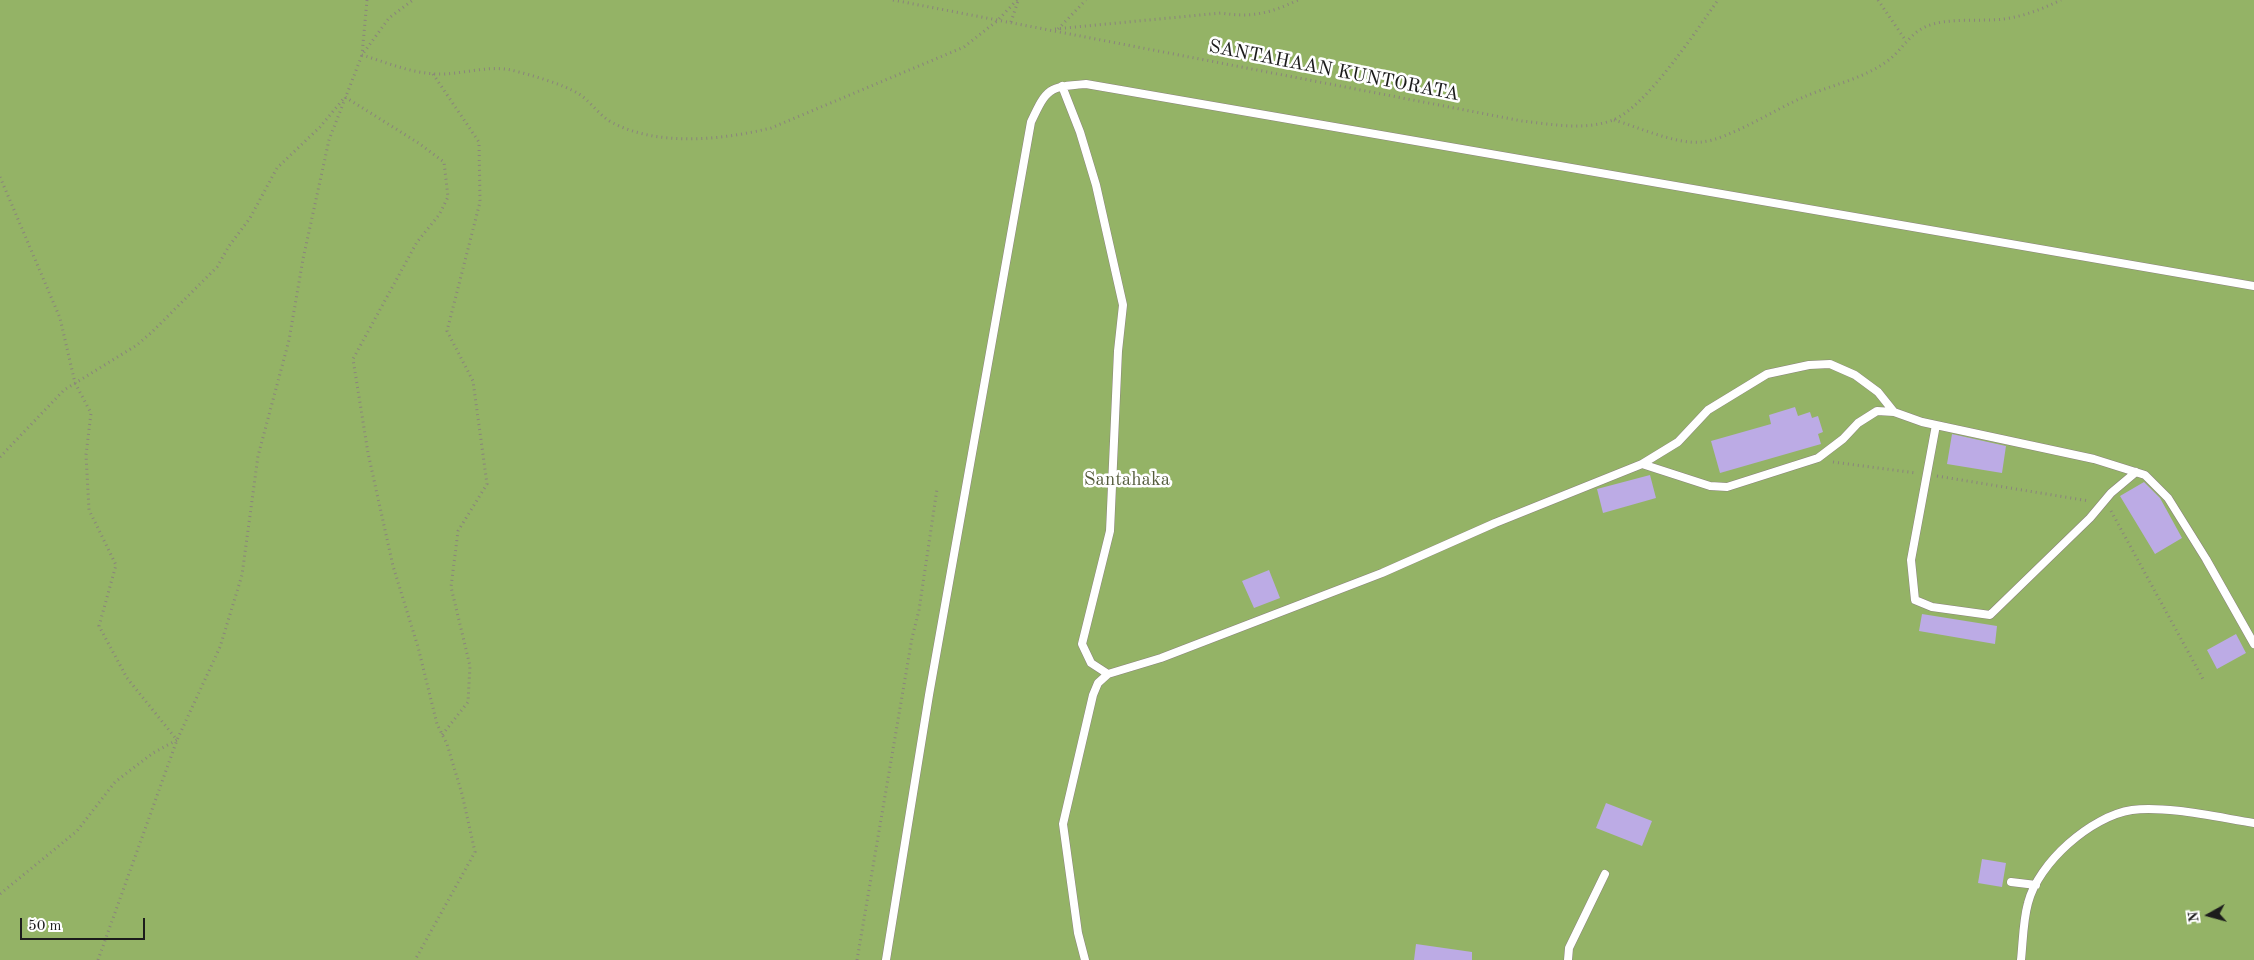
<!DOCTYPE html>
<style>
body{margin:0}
#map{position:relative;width:2254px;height:960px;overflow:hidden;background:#f9ecdc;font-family:"Old Standard TT",serif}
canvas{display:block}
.north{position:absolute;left:2184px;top:890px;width:50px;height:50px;-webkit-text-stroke:4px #fff;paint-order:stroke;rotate:263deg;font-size:14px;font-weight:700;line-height:20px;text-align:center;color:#1c1c1c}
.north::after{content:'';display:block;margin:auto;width:18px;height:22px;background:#1c1c1c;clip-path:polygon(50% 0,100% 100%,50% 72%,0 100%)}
.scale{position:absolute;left:20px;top:918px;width:125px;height:22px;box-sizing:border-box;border:2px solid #1c1c1c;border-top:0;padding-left:6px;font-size:15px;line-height:18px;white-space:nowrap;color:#1c1c1c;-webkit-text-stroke:4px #fff;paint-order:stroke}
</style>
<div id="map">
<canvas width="2254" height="960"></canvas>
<div class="north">N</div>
<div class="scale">50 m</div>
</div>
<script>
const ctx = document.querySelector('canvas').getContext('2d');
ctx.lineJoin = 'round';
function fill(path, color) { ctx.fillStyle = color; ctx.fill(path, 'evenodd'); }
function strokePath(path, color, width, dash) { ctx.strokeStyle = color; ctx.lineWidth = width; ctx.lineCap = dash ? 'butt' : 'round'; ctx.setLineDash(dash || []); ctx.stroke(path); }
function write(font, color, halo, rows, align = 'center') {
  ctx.font = font + ' "Old Standard TT",serif'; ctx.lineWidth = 5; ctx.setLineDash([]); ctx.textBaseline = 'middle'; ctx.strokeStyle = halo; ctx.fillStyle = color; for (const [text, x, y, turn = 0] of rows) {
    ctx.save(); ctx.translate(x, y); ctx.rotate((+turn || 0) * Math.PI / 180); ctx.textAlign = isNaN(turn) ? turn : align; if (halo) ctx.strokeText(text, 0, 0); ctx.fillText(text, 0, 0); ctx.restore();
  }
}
fill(new Path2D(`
 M0 0H2254V960H0Z`), '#94b366');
fill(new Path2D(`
 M1795 407 1798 416 1810 412 1812 418 1818 416 1823 432 1818 434 1821 444 1720 473 1711 441 1771 424 1769 415Z
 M1952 434 2006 446 2002 473 1947 464Z
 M1650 475 1656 498 1603 513 1597 489Z
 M2144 482 2160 498 2182 538 2155 554 2120 496Z
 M1269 570 1280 598 1254 608 1242 581Z
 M1922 614 1997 626 1995 644 1919 631Z
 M2236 634 2246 653 2217 669 2207 650Z
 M1606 803 1652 821 1642 846 1596 828Z
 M1982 859 2006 863 2002 887 1978 883Z
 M1416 944 1472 952V960H1414Z`), '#bcabe5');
const service = new Path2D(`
 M1062 86 1080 132 1096 185 1123 305 1118 351 1110 531 1082 644 1091 663 1108 674 1161 658 1382 573 1495 523 1642 464 1678 442 1708 410 1767 374 1809 365 1830 364 1855 375 1878 392 1894 412 1922 422 2094 459 2145 475 2168 498 2206 559 2254 644
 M1936 425 1911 560 1915 600 1932 607 1990 615 2090 518 2111 493 2136 472
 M1642 464 1710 486 1727 487 1818 458 1843 439 1858 423 1877 411 1894 412
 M2011 882 2036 885
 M886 960 929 695 1031 122C1047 88 1048 87 1086 84L2254 286
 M1085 960 1078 933 1063 824 1093 695 1098 683 1108 674
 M1568 960 1569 948 1605 874
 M2021 960C2023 941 2023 921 2028 903 2038 863 2091 816 2132 810 2164 805 2221 818 2254 823`);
strokePath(service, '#8a847c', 9);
strokePath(new Path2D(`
 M367 0 362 55C385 62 411 73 436 74 460 75 488 65 511 70 531 75 563 84 579 94 591 102 599 115 611 122 658 147 721 140 771 128L964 47 997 21 1017 0
 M893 0 1522 121C1550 124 1585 131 1613 120 1646 107 1696 31 1718 0
 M1878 0 1906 41
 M1011 22 1018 1
 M1055 29 1221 13C1252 18 1271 13 1298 0
 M1058 29 1086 0
 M433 74 479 142 480 202 447 331 473 381 487 484 458 531 451 587 470 666 468 702 442 735
 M1614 120C1638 127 1677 145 1702 142 1730 139 1777 108 1806 96 1832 85 1862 79 1886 62 1901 52 1908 35 1925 27 1946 17 1981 22 2004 19 2025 16 2042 9 2061 0
 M0 177 60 318 75 383 91 413 86 455 89 510 116 565 99 626 127 678 177 740 153 753 115 782 77 831 0 894
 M0 457 64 390 137 345 152 332 217 267 229 246 250 218 277 168 320 127 345 97 420 144 444 162 448 197 439 215 417 242 353 359 368 453 393 566 418 647 437 724 447 744 462 794 475 852 415 960
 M1833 462 1916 473
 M1937 476 2089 501
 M2111 511 2203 679
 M98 960 177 740 220 647 242 575 258 456 289 340 303 259 329 140 362 55 389 18 413 0
 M857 960 912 638 919 610 937 489`), '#8a847c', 3, [1, 4]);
strokePath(service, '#fff', 8);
write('19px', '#1c1c1c', '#fff', [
 ["SANTAHAAN KUNTORATA",1334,71,11]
]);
write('19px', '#545b3b', '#fff', [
 ["Santahaka",1127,480]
]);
</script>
